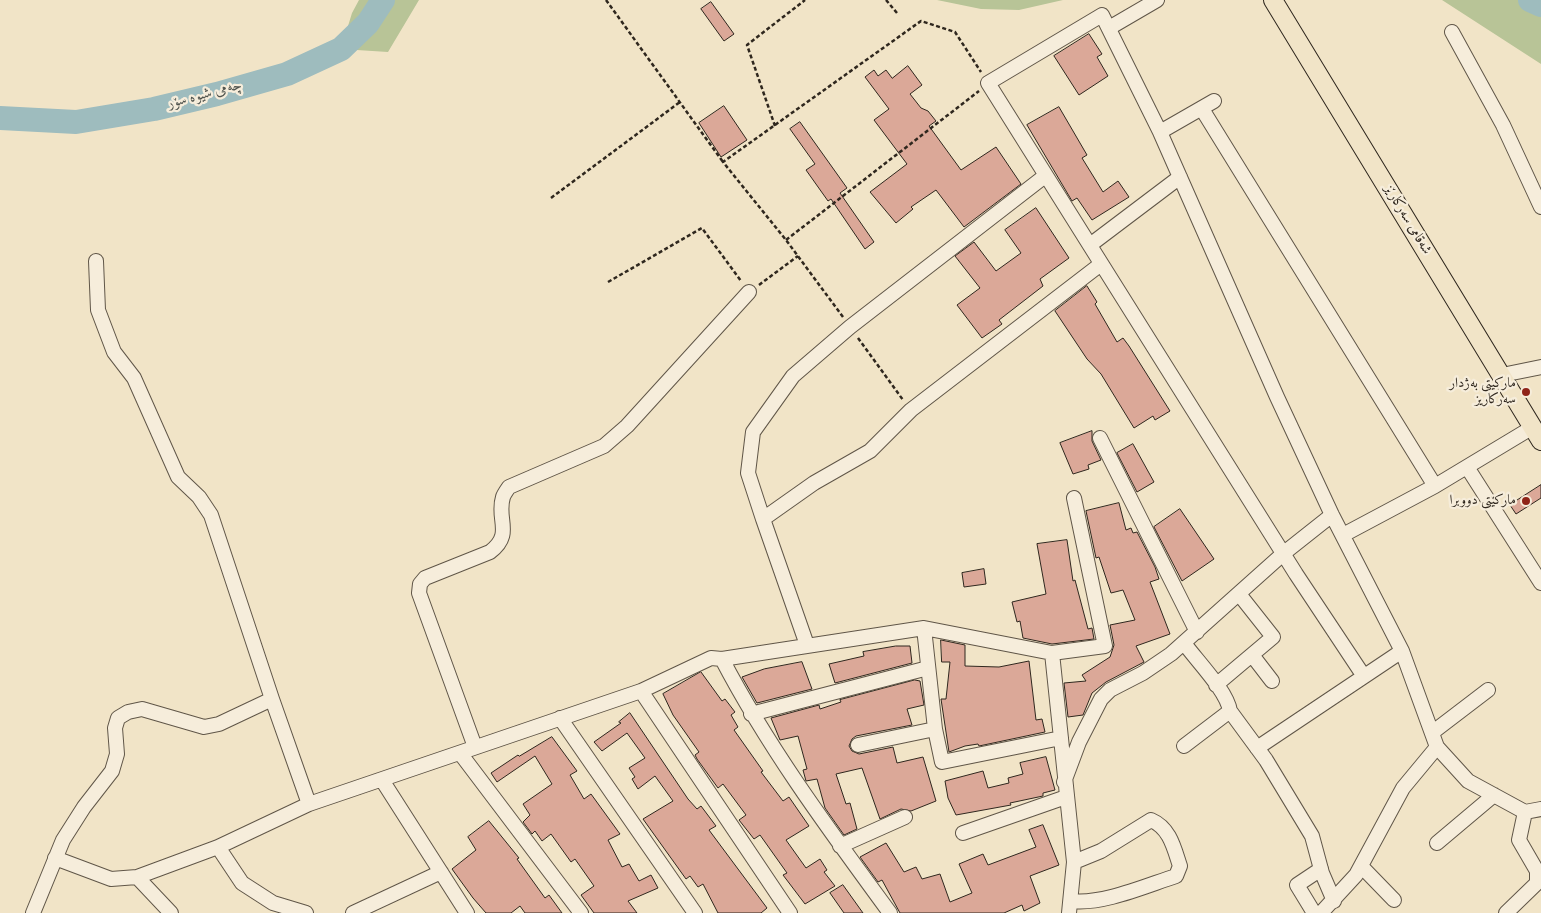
<!DOCTYPE html>
<meta charset="utf-8">
<style>
body{margin:0}
canvas{display:block;background:#f1e4c7}
</style>
<canvas width="1541" height="913"></canvas>
<script>
const ctx = document.querySelector('canvas').getContext('2d');
ctx.lineJoin = 'round';
function fill(path, color) { ctx.fillStyle = color; ctx.fill(path, 'evenodd'); }
function strokePath(path, color, width, dash) { ctx.strokeStyle = color; ctx.lineWidth = width; ctx.lineCap = dash ? 'butt' : 'round'; ctx.setLineDash(dash || []); ctx.stroke(path); }
function write(font, color, halo, rows, align = 'center') {
  ctx.font = font + ' "IM FELL English",Amiri,serif'; ctx.lineWidth = 4.5; ctx.setLineDash([]); ctx.textBaseline = 'middle'; ctx.strokeStyle = halo; ctx.fillStyle = color; for (const [text, x, y, turn = 0] of rows) {
    ctx.save(); ctx.translate(x, y); ctx.rotate((+turn || 0) * Math.PI / 180); ctx.textAlign = isNaN(turn) ? turn : align; if (halo) ctx.strokeText(text, 0, 0); ctx.fillText(text, 0, 0); ctx.restore();
  }
}
fill(new Path2D(`
 M359 0H419L388 52 341 49 352 13Z
 M937 0H1063L1019 10 981 9Z
 M1442 0H1541V64Z`), '#b8c497');
strokePath(new Path2D(`
 M1530 0 1541 5
 M0 118 76 122 154 109 217 94 287 74 341 49 368 23 383 0`), '#9ebcbe', 24);
const building = new Path2D(`
 M711 2 734 34 724 41 701 9Z
 M1089 34 1102 54 1097 57 1108 76 1079 95 1054 56Z
 M908 66 922 85 910 94 921 108 928 111 936 121 929 126 961 170 996 147 1021 184 964 227 936 190 911 207 913 209 896 223 870 192 907 164 874 120 889 109 865 77 874 70 878 76 886 70 892 78Z
 M724 106 747 140 721 157 699 123Z
 M1059 107 1087 155 1082 158 1103 192 1118 181 1129 197 1092 220 1077 198 1072 201 1027 125Z
 M800 122 847 188 840 193 874 242 865 249 831 199 828 201 806 170 815 164 790 129Z
 M1036 208 1069 258 1040 279 1043 286 999 320 1002 324 982 338 957 305 980 288 955 256 974 242 996 271 1021 253 1005 230Z
 M1087 286 1097 302 1095 304 1117 342 1123 338 1129 346 1170 411 1155 420 1153 416 1134 428 1101 374 1087 359 1055 311Z
 M1092 431V441L1101 460 1088 465 1089 469 1073 474 1060 443Z
 M1133 444 1154 482 1137 492 1117 453Z
 M1541 485V498L1516 514 1510 505Z
 M1119 503 1126 530 1131 528 1133 533 1137 532 1155 567 1159 579 1150 582 1170 634 1136 646 1144 662 1106 682 1092 693 1083 715 1068 717 1064 683 1086 681 1082 675 1110 657 1114 645 1110 625 1135 620 1123 590 1111 593 1099 557 1096 558 1086 511Z
 M1180 509 1214 559 1182 581 1154 527Z
 M1067 540 1073 581 1075 580 1088 629 1092 628 1094 639 1052 644 1023 638 1020 621 1017 622 1012 602 1046 594 1037 544Z
 M984 569 986 584 964 587 962 573Z
 M941 640 965 645V666L999 667 1029 661 1036 720 1042 719 1045 732 979 746 978 744 965 746 949 752 941 699H946L950 662H942Z
 M896 646H910L912 663 835 683 829 664 864 656 863 652Z
 M802 662 812 689 757 703 742 677 764 669Z
 M701 672 722 701 725 699 735 712 731 715 738 727 734 730 763 771 761 772 783 801 789 797 809 826 786 840 806 868 820 859 827 870 824 872 835 886 805 904 783 875 787 873 760 835 754 839 739 820 746 815 723 784 718 788 697 759 695 755 699 752 673 715 663 694Z
 M915 680 920 681 924 705 907 709 912 725 856 736 852 739 849 746 852 751 859 754 893 747 897 763 923 757 936 801 911 811 901 809 880 819 862 768 836 774 846 804 850 803 857 829 844 835 825 808 817 779 806 781 803 770 807 769 798 736 780 740 771 718 819 705 820 709 841 702 840 700Z
 M630 713 688 799 697 809 701 806 716 826 709 830 767 908 761 913H718L703 884 698 887 690 876 686 879 643 819 673 801 655 776 638 789 632 779 635 777 629 768 645 758 627 733 602 751 594 742 621 723 619 722Z
 M552 737 577 771 570 775 584 799 591 794 620 834 608 840 622 867 629 864 639 881 651 875 658 888 628 901 637 913H594L581 895 594 886 575 859 571 862 551 834 542 841 535 831 532 834 523 822 530 815 523 804 552 784 535 756 497 782 491 773 518 755 519 756Z
 M1046 757 1055 790 1043 793V796L1010 803 1011 805 956 815 948 798 945 781 983 771 988 788 1009 783 1008 778 1023 774 1020 763Z
 M489 821 519 858 517 859 545 898 549 895 562 913H525L520 906 511 913H486L473 898 452 869 476 850 468 837Z
 M1043 825 1059 865 1030 876 1040 903 1024 911 1022 905 1004 913H900L882 880 878 882 860 857 886 843 904 872 916 867 922 879 940 874 950 902 972 893 959 864 983 854 988 865 1036 847 1029 830Z
 M843 885 863 913H844L830 893Z`);
fill(building, '#dba898');
strokePath(building, '#2f271e', 1);
const minor = new Path2D(`
 M1109 28 1157 0
 M1452 32 1503 125 1541 207
 M1202 109 1435 486
 M1160 132 1214 101
 M1090 245 1180 177
 M96 261 98 310 114 352 134 378 178 477 199 497 211 515 272 699 309 804 641 691 711 658 722 659 924 628 1052 653 1105 646 1074 498
 M1502 375 1541 367
 M1100 438 1197 632
 M1467 467 1541 583
 M763 519 748 473 753 432 793 376 850 327 1045 176
 M1343 535 1435 486 1533 427
 M924 628 935 729 942 762 1061 738
 M1184 643C1197 661 1227 691 1230 711L1266 760 1312 836 1322 873 1334 901
 M807 645 763 519 814 483 870 451 911 410 1101 264
 M1052 653 1074 862 1069 913
 M1252 655 1272 681
 M722 659C769 749 830 831 890 913
 M1363 675 1296 574 988 83 1102 15 1160 132 1277 397 1332 515 1402 651 1437 747 1468 781 1525 812 1541 809
 M1216 685 1273 637 1239 594
 M641 691 790 913
 M751 714 928 668
 M560 718 695 913
 M1433 732 1488 690
 M858 745 935 729
 M1184 746 1230 711
 M475 747 419 593 420 584 425 578 490 552C514 534 496 519 503 497 504 494 507 490 509 487L604 446 627 426 749 292
 M1257 748 1402 651
 M460 753 581 913
 M382 780 467 913
 M1064 782 1079 742 1101 699 1110 690 1143 673 1171 654 1284 553 1332 515
 M963 833 1066 797
 M1437 843 1494 795
 M840 846 905 817
 M218 847 242 883 273 903 306 913
 M55 858 111 879 137 877 218 847 309 804
 M1362 867 1394 900
 M137 877 171 913
 M1071 901C1102 905 1145 886 1176 876L1180 866C1174 848 1170 828 1151 820L1101 851 1074 862
 M33 913 63 840 84 807 112 771 117 754 115 728 118 718 128 712 142 709 204 727 219 724 272 699
 M353 913 441 872
 M1314 913 1297 885 1321 869
 M1321 913 1356 875 1403 788 1437 747
 M1506 913 1537 883V871L1519 840 1525 812`);
const major = new Path2D(`
 M1273 0 1541 441`);
strokePath(minor, '#605648', 16);
strokePath(major, '#2f271e', 20);
strokePath(new Path2D(`
 M606 0 723 162
 M886 0 897 13
 M775 126 747 45 805 0
 M551 198 680 102
 M786 240 979 91
 M608 282 702 228 741 281
 M759 285 798 256
 M843 317 786 240 723 162 921 21 955 32 981 72
 M858 338 903 400`), '#2f271e', 2.5, [4, 2.5]);
strokePath(minor, '#f6eddb', 14);
strokePath(major, '#f1e4c7', 18);
for (const [x, y, r, color] of [
 [1526,392,5,"#8f2418"],
 [1526,501,5,"#8f2418"]
]) { const dot = new Path2D(); dot.arc(x, y, r, 0, 2 * Math.PI); ctx.fillStyle = color; ctx.fill(dot); strokePath(dot, '#f6eddb', 2); }
write('14px', '#2f271e', '#f6eddb', [
 ["شەقامی سەرکارێز",1407,220,59]
]);
write('14px', '#2f271e', '#f6eddb', [
 ["مارکیتی بەژدار",1516,384],
 ["سەرکاریز",1516,400],
 ["ماركێتى دووبرا",1516,501]
], 'right');
write('italic 15px', '#50544e', '#f6eddb', [
 ["چەمی شیوە سۆر",205,95,-15]
]);
</script>
